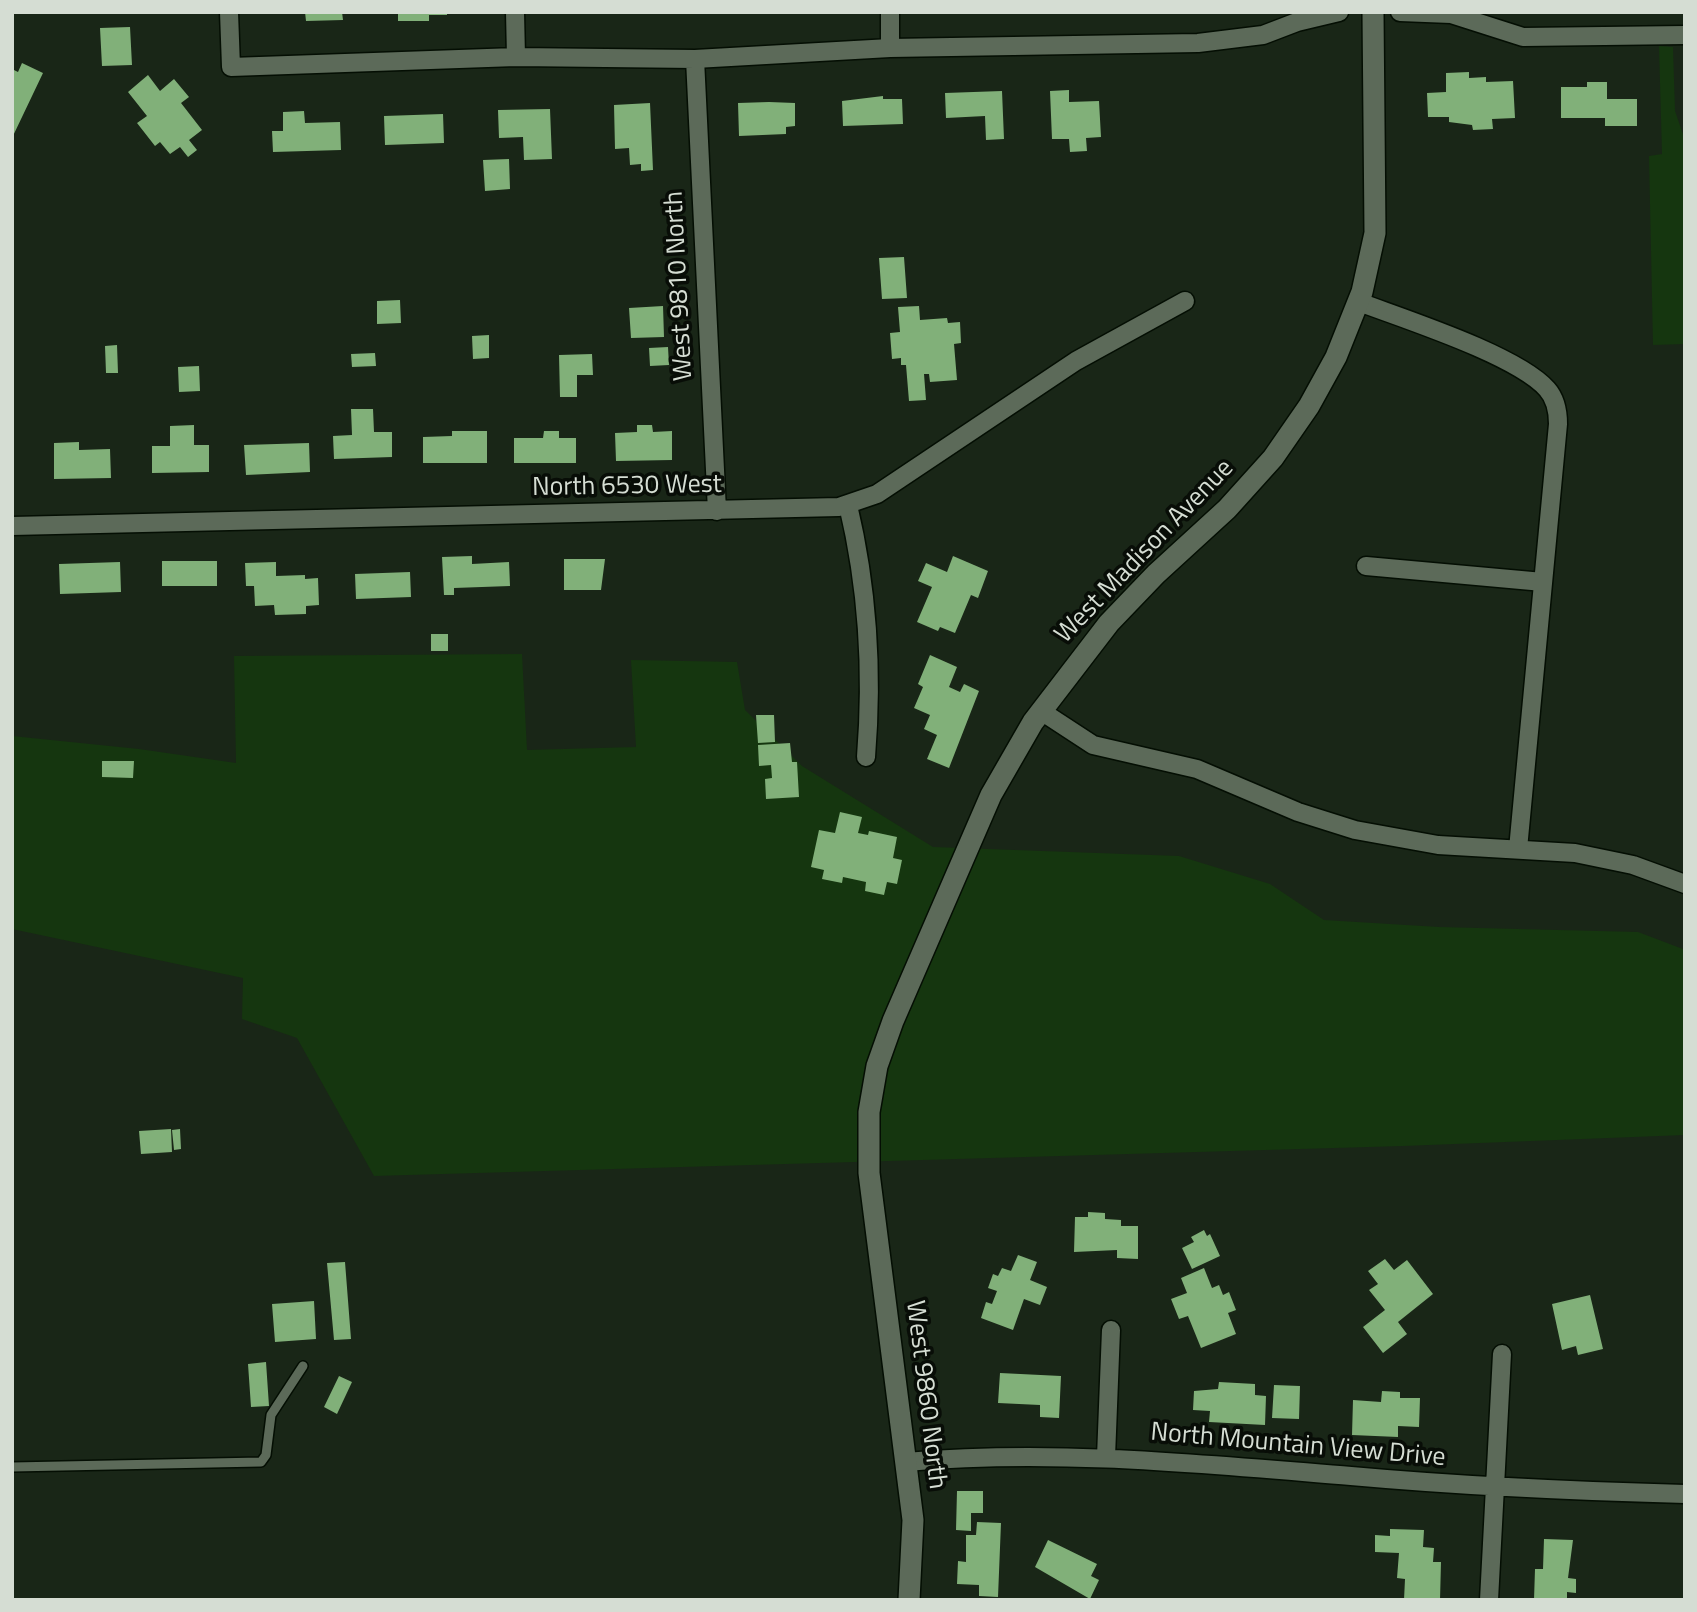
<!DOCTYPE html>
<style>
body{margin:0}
#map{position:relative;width:1697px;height:1612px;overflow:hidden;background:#192617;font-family:"Titillium Web",sans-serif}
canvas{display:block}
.frame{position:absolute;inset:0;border:14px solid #d5ddd3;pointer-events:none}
</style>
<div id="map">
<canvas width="1697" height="1612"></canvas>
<div class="frame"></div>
</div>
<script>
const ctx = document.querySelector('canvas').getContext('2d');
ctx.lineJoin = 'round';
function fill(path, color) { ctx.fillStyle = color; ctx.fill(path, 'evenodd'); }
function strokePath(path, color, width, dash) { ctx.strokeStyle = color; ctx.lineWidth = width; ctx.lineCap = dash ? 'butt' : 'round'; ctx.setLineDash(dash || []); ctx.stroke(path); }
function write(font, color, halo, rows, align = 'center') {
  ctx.font = font + ' "Titillium Web",sans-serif'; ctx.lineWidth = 7; ctx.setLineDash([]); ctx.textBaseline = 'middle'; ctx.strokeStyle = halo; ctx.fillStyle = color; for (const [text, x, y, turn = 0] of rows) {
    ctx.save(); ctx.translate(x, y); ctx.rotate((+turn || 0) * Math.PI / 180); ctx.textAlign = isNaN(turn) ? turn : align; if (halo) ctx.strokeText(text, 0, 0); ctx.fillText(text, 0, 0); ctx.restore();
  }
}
fill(new Path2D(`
 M1659 46 1673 47 1675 111 1685 140V344L1653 345 1649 156 1662 154Z
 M522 654 527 750 636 747 631 660 737 662 745 710 802 766 933 847 1179 856 1270 884 1324 920 1439 927 1638 932 1683 949 1685 1135 1403 1146 374 1176 297 1038 242 1019 243 978 12 929V736L139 749 236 763 234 656Z`), '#15360f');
fill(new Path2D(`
 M305 12H342L343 20 306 21Z
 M398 12H447V15H429V21H398Z
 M130 27 132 65 102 66 100 28Z
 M22 63 43 73 12 138V69L18 72Z
 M1469 72V78L1486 77V82L1513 81 1515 118 1492 119 1493 129 1473 130 1472 125 1449 122V117H1428L1427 93 1446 92V73Z
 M148 75 160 91 174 79 189 97 181 103 202 130 189 140 197 150 188 157 180 147 170 154 160 142 155 146 137 123 147 116 128 92Z
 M1587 82H1607V99H1637V126H1605V118H1561V87H1587Z
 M1069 90V102L1099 101 1101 137 1086 138 1087 151 1070 152 1069 139H1052L1050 91Z
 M1002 91 1004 139 986 140 985 116 946 118 945 93Z
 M883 96V99H902L903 124 843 126 842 101Z
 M769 102 795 103V126L786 127V134L739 136 738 103Z
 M650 103 653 170 641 171V164L630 165 629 148 615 149 614 105Z
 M550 109 552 159 524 160 523 137 499 138 498 110Z
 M304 111 305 123 340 122 341 150 273 152 272 131H283V112Z
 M443 114 444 143 385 145 384 116Z
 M509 159 510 189 485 191 483 160Z
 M904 257 907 298 882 299 879 258Z
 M400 300 401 323 377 324V301Z
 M663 306 664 337 631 338 629 308Z
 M919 306 920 320 947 318 948 323 960 322 961 343 954 344 957 380 930 382 929 374H924L926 400 909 401 906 365H901V358L892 359 890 333 900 332 898 307Z
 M489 335V358L473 359 472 336Z
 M117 345 118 373H106L105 346Z
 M668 347 669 365 650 366 649 348Z
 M375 353 376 366 352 367 351 354Z
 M592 354 593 375H577V397H560L559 355Z
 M199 366 200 391 179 392 178 367Z
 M351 409H373L374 432H392V457L334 459 333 436 352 435Z
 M194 425V445H209V472L152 473V446H170V426Z
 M637 425H652L653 432 672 431V460L616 461 615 433 637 432Z
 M452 431H487V463H423V437L452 436Z
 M544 431H559V438H576V463H514V438H543Z
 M79 442V450L110 449 111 478 54 479V443Z
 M309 443 310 472 246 475 244 445Z
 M472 556V564L509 562 510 586 454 588V595H444L442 557Z
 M953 556 988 571 978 598 971 595 955 633 940 627 938 631 917 622 932 587 918 581 926 563 947 572Z
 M564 559H605L601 590H564Z
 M162 561H217V586H162Z
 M120 562 121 592 60 594 59 564Z
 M276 562V576L305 575V579L318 578 319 605 306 606V614L275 615 274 605 255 606 254 586H246L245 563Z
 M410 572 411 597 356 599 355 574Z
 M431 634H448V651H431Z
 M930 655 957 667 949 687 960 692 964 684 979 691 949 768 927 759 937 735 924 729 930 715 914 708 923 687 918 684Z
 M756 715H774L775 742 758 743Z
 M790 743 792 762H797L799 797 766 799 765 779 772 778 771 765 759 766 758 745Z
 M102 761H134L133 778 102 777Z
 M840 812 862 817 858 833 868 835 869 831 897 837 893 858 902 860 897 884 887 882 884 895 865 891 866 882 843 877 842 883 822 879 824 870 811 867 819 830 835 833Z
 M171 1129 172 1152 141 1154 139 1131Z
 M180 1129 181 1149 174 1150 172 1130Z
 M1088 1212 1105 1213V1219L1121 1220V1226H1138V1259L1117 1258V1250L1074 1252 1075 1217H1088Z
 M1204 1230 1207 1236 1210 1234 1220 1256 1192 1269 1182 1248 1194 1242 1191 1237Z
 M1018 1255 1037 1262 1030 1280 1047 1287 1040 1305 1024 1299 1013 1330 981 1318 986 1302 992 1304 997 1291 988 1288 993 1274 998 1276 1002 1268 1011 1271Z
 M1385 1259 1394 1270 1407 1260 1433 1294 1398 1322 1407 1334 1383 1353 1363 1327 1385 1310 1369 1290 1378 1284 1368 1271Z
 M345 1262 351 1339 334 1340 327 1263Z
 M1204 1268 1212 1288 1219 1285 1223 1295 1229 1292 1236 1310 1228 1313 1236 1334 1201 1348 1188 1316 1179 1319 1171 1299 1187 1293 1181 1278Z
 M1590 1295 1603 1349 1578 1355 1576 1346 1562 1350 1552 1304Z
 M314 1301 316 1339 275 1342 272 1304Z
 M266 1362 269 1406 251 1407 248 1364Z
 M1000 1373 1061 1376 1059 1418 1040 1417V1405L998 1403Z
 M339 1376 352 1382 337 1414 324 1407Z
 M1219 1382 1255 1384V1395L1266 1396 1265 1425 1209 1422 1210 1411 1193 1410 1194 1391 1218 1389Z
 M1274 1385 1300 1386 1299 1419 1272 1418Z
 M1382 1391 1400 1392V1398H1420L1419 1427 1398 1426V1437L1352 1435 1353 1400 1381 1402Z
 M957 1491H983V1513H971V1531L956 1530Z
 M977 1522 1001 1523 998 1597 979 1596V1585L957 1584 958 1561 966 1562V1535H976Z
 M1390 1529 1424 1530 1423 1547 1434 1548 1433 1562H1441L1440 1600H1404L1405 1579 1397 1578 1399 1553 1375 1552V1535L1390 1536Z
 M1544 1539 1573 1540 1568 1578 1576 1579V1593L1567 1592V1600H1534L1535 1569H1543Z
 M1048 1540 1097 1564 1091 1576 1099 1580 1090 1599 1035 1567Z`), '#81b079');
const service = new Path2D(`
 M12 1467 261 1462 266 1455 271 1415 303 1366`);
const minor = new Path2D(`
 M229 12 231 67 516 57 695 59 890 48 1198 43 1263 35 1297 22 1339 12
 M515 12 516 57
 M890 12V48
 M1400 12 1451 14 1523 37 1685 35
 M695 59 717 511
 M1359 302C1404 319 1517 355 1547 389 1556 399 1558 411 1558 424L1518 849
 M848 505C868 589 873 671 866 757
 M12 526 839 507 877 494 1076 361 1185 301
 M1366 566 1543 582
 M1041 711 1093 745 1197 769 1298 812 1355 830 1438 845 1575 853 1633 865 1685 884
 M1106 1457 1111 1330
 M906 1462C1055 1449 1202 1464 1351 1476 1462 1486 1573 1491 1685 1494
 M1489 1600 1502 1354`);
const tertiary = new Path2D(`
 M909 1600 913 1520 869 1173V1112L877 1066 893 1021 991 795 1033 722 1109 623 1156 574 1227 509 1273 458 1309 406 1336 357 1362 292 1375 233 1373 12`);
strokePath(service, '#040e03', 12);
strokePath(minor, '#040e03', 21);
strokePath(tertiary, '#040e03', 24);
strokePath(service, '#5c6a59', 9);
strokePath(minor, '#5c6a59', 18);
strokePath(tertiary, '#5c6a59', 21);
write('26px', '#d5ddd3', '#080d07', [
 ["West 9810 North",680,286,-93],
 ["North 6530 West",627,487,-1],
 ["West Madison Avenue",1145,552,-46],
 ["West 9860 North",925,1395,83],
 ["North Mountain View Drive",1298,1446,5]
]);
</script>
